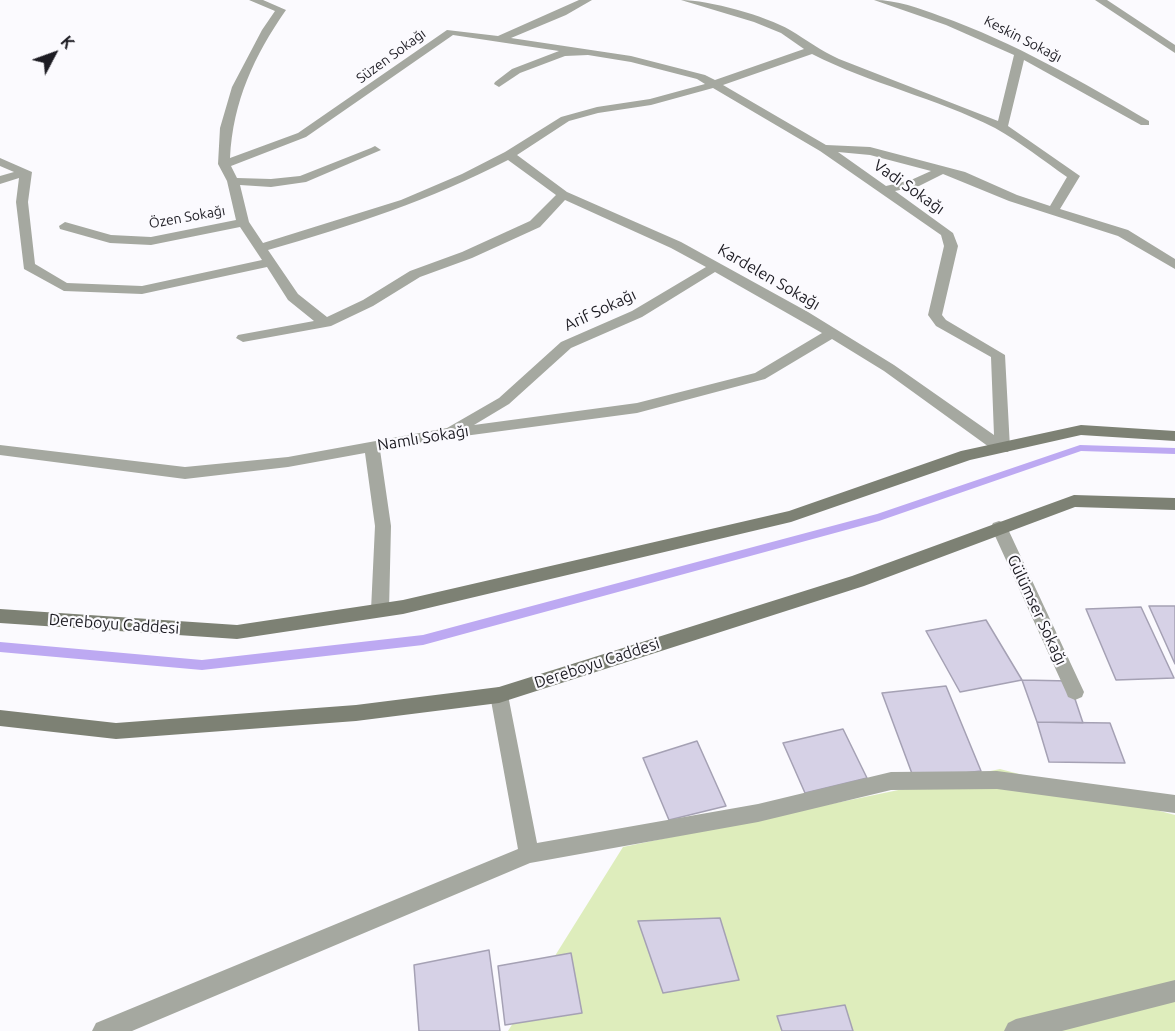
<!DOCTYPE html>
<meta charset="utf-8">
<style>
body{margin:0}
#map{position:relative;width:1175px;height:1031px;overflow:hidden;background:#fbfafe;font-family:Ubuntu,sans-serif}
canvas{display:block}
.north{position:absolute;left:24px;top:24px;width:60px;height:60px;-webkit-text-stroke:4px #fbfafe;paint-order:stroke;rotate:49deg;font-size:16px;font-weight:700;line-height:24px;text-align:center;color:#1d1c23}
.north::after{content:'';display:block;margin:auto;width:21px;height:27px;background:#1d1c23;clip-path:polygon(50% 0,100% 100%,50% 72%,0 100%)}
</style>
<div id="map">
<canvas width="1175" height="1031"></canvas>
<div class="north">K</div>
</div>
<script>
const ctx = document.querySelector('canvas').getContext('2d');
ctx.lineJoin = 'round';
function fill(path, color) { ctx.fillStyle = color; ctx.fill(path, 'evenodd'); }
function strokePath(path, color, width, dash) { ctx.strokeStyle = color; ctx.lineWidth = width; ctx.lineCap = dash ? 'butt' : 'round'; ctx.setLineDash(dash || []); ctx.stroke(path); }
function write(font, color, halo, rows, align = 'center') {
  ctx.font = font + ' Ubuntu,sans-serif'; ctx.lineWidth = 4.5; ctx.setLineDash([]); ctx.textBaseline = 'middle'; ctx.strokeStyle = halo; ctx.fillStyle = color; for (const [text, x, y, turn = 0] of rows) {
    ctx.save(); ctx.translate(x, y); ctx.rotate((+turn || 0) * Math.PI / 180); ctx.textAlign = isNaN(turn) ? turn : align; if (halo) ctx.strokeText(text, 0, 0); ctx.fillText(text, 0, 0); ctx.restore();
  }
}
fill(new Path2D(`
 M1000 769 1175 815V1031H508L623 847Z`), '#deedbc');
fill(new Path2D(`
 M1080 445 1175 448V454L1081 451 879 521 423 645 202 670 0 652V642L202 660 423 635 877 514Z`), '#bda9f2');
const building = new Path2D(`
 M1149 606H1175V664Z
 M1141 607 1174 678 1116 680 1086 609Z
 M986 620 1022 680 960 692 926 631Z
 M1022 680 1069 681 1083 723 1037 722Z
 M946 686 981 771 914 779 882 693Z
 M1037 722 1110 723 1125 763 1049 762Z
 M843 729 867 778 805 793 783 743Z
 M697 741 726 806 669 820 643 758Z
 M720 918 739 980 663 993 638 921Z
 M489 950 500 1031H419L414 965Z
 M571 953 582 1013 505 1025 498 966Z
 M845 1005 853 1031H782L777 1016Z`);
fill(building, '#d6d1e6');
strokePath(building, '#a5a1b4', 1.5);
fill(new Path2D(`
 M249 0H263L286 10C254 56 233 101 230 158L298 133 447 30 498 36 579 0H592L566 15 511 38 631 56 705 75 715 80 804 49 781 33 754 22 681 0C709 0 766 16 790 30 807 40 821 51 839 59L998 121 1014 55 946 25 874 0C897 0 919 8 940 16 1014 42 1082 82 1149 121V125H1141L1024 60 1008 126 1080 176 1060 209 1128 230 1175 259V269L1118 236 1009 201 943 174 919 186 895 191 953 233 958 246 942 315 946 320 1005 355 1010 448 1008 452H996L884 371 832 339 765 379 637 413 434 440 380 450 391 526 389 610 386 615 380 617 374 615 371 610 375 526 365 453 288 467 185 479 0 455V445L185 467 288 457 447 428 499 398 561 342 632 311 706 267 671 248 565 200 540 227 472 258 420 277 373 306 331 326 243 342 236 338 238 335 314 321 288 300 267 267 142 294 64 291 24 269 16 202 19 178 0 184V176L14 172 0 166V158L32 172 28 202 35 264 67 283 142 286 262 260 240 227 151 245 110 243 60 229 59 226 65 222 111 235 151 237 236 220 227 181 218 164 220 128 232 87 262 30 275 11ZM453 35 559 51 512 69 495 82 494 84 499 87 520 73 565 56 588 55 631 62 697 79 705 84 650 99 597 107 561 117 505 152 462 174 401 200 263 243 249 222 240 185 271 187 306 182 381 150 375 146 371 148 300 176 271 179 237 178 231 166 306 137ZM812 54C871 84 936 98 995 128 1020 142 1044 161 1067 177L1050 206 1017 195 965 172 870 147 826 145 723 85ZM713 88 820 151 941 235 944 246 928 315 936 326 991 357 994 435 894 365 808 312 681 242 567 192 517 155 569 121 598 113 651 105ZM838 152 870 155 931 171 911 180 886 186ZM508 160 556 195 530 221 462 252 410 271 363 300 327 317 298 294 268 250C351 226 431 200 508 160ZM715 272 822 333 755 373 637 403 474 425 509 404 571 348 642 317Z
 M1095 0H1107L1175 45V53Z
 M999 521 1005 523 1007 527 1084 692 1082 697 1075 700 1068 697 1066 692 991 527 993 523Z
 M499 687 506 690 508 695 537 843 758 804 891 772 997 771 1175 795V813L997 789 891 790 758 822 530 863 132 1031H92L96 1023 518 849 490 695 492 690Z
 M1175 980V1002L1062 1031H1004L1008 1023 1016 1019Z`), '#a5a8a0');
fill(new Path2D(`
 M1081 425 1175 431V441L1081 435 970 460 791 522 403 614 237 639 0 623V609L237 625 403 600 789 511 961 451Z
 M1074 495 1175 498V510L1075 507 864 586 499 703 356 721 116 739 0 726V710L116 723 356 705 499 687 852 576Z`), '#7d8174');
write('14px', '#1d1c23', '#fbfafe', [
 ["Keskin Sokağı",1023,39,27],
 ["Süzen Sokağı",391,56,-36],
 ["Özen Sokağı",187,217,-10]
]);
write('16px', '#1d1c23', '#fbfafe', [
 ["Vadi Sokağı",909,187,35],
 ["Kardelen Sokağı",769,277,30],
 ["Arif Sokağı",600,310,-25],
 ["Namlı Sokağı",423,438,-9],
 ["Gülümser Sokağı",1037,610,65],
 ["Dereboyu Caddesi",114,624,4],
 ["Dereboyu Caddesi",597,663,-18]
]);
</script>
